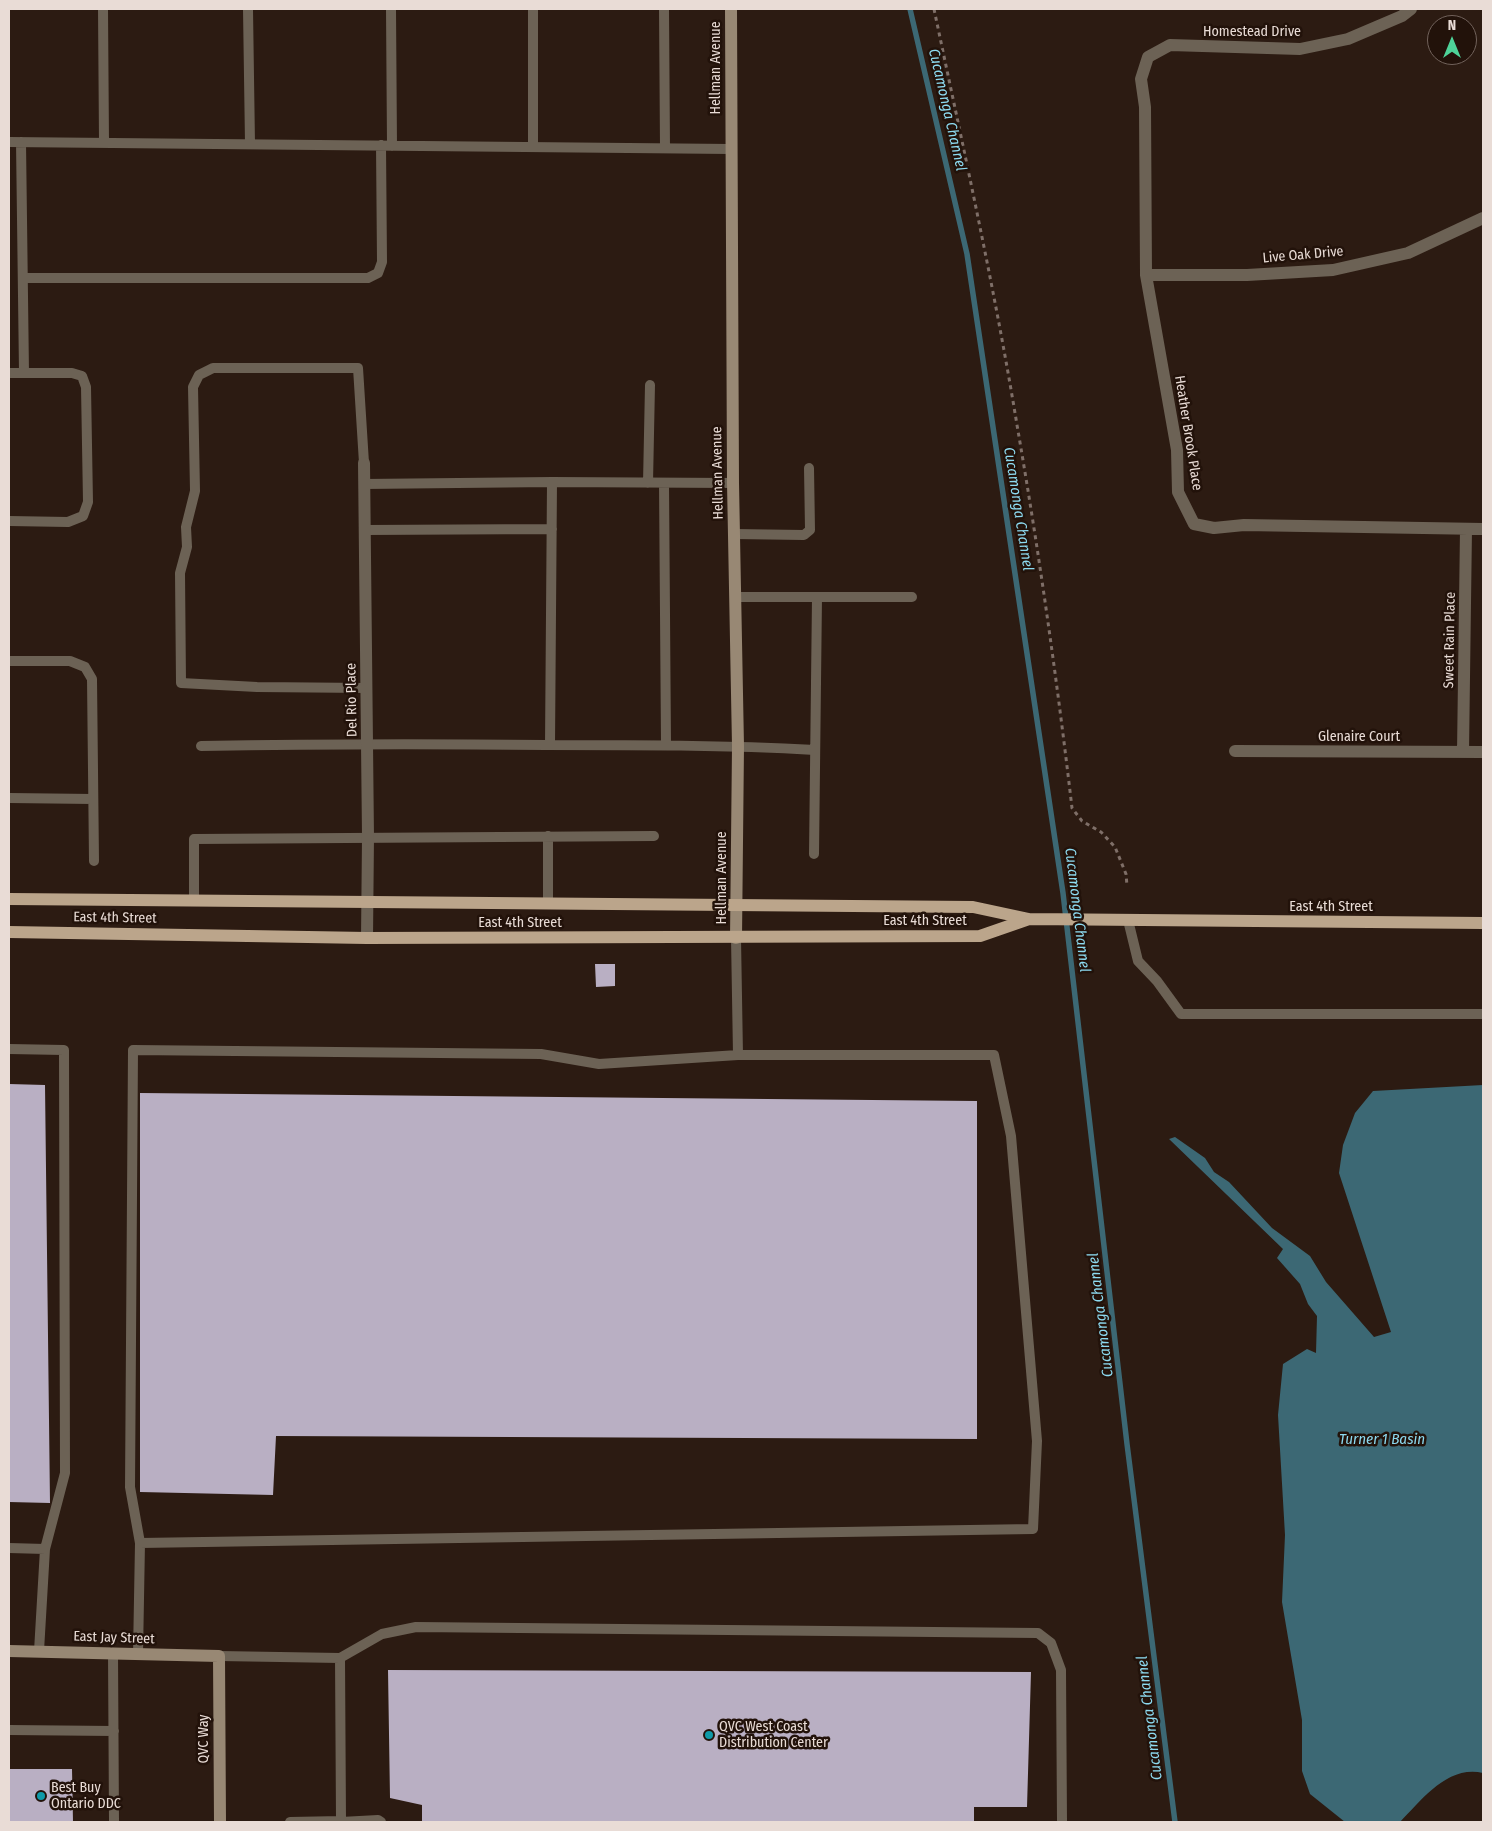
<!DOCTYPE html>
<style>
body{margin:0}
#map{position:relative;width:1492px;height:1831px;overflow:hidden;background:#2c1b12;font-family:"Fira Sans Condensed",sans-serif}
canvas{display:block}
.frame{position:absolute;inset:0;border:10px solid #e9dcd6;pointer-events:none}
.north{position:absolute;left:1427px;top:15px;width:50px;height:50px;box-sizing:border-box;background:#22120a;border:1px solid #72635c;border-radius:50%;rotate:0deg;font-size:14px;font-weight:700;line-height:20px;text-align:center;color:#e9dcd6}
.north::after{content:'';display:block;margin:auto;width:18px;height:22px;background:#4ed399;clip-path:polygon(50% 0,100% 100%,50% 72%,0 100%)}
</style>
<div id="map">
<canvas width="1492" height="1831"></canvas>
<div class="frame"></div>
<div class="north">N</div>
</div>
<script>
const ctx = document.querySelector('canvas').getContext('2d');
ctx.lineJoin = 'round';
function fill(path, color) { ctx.fillStyle = color; ctx.fill(path, 'evenodd'); }
function strokePath(path, color, width, dash) { ctx.strokeStyle = color; ctx.lineWidth = width; ctx.lineCap = dash ? 'butt' : 'round'; ctx.setLineDash(dash || []); ctx.stroke(path); }
function write(font, color, halo, rows, align = 'center') {
  ctx.font = font + ' "Fira Sans Condensed",sans-serif'; ctx.lineWidth = 5; ctx.setLineDash([]); ctx.textBaseline = 'middle'; ctx.strokeStyle = halo; ctx.fillStyle = color; for (const [text, x, y, turn = 0] of rows) {
    ctx.save(); ctx.translate(x, y); ctx.rotate((+turn || 0) * Math.PI / 180); ctx.textAlign = isNaN(turn) ? turn : align; if (halo) ctx.strokeText(text, 0, 0); ctx.fillText(text, 0, 0); ctx.restore();
  }
}
fill(new Path2D(`
 M1483 1085V1773C1447 1765 1422 1800 1400 1822H1345L1310 1794 1302 1771V1720L1282 1602 1285 1535 1278 1415 1283 1364 1307 1349 1316 1353 1317 1316 1308 1304 1300 1284 1277 1258 1283 1249 1169 1139 1175 1137 1205 1158 1214 1172 1229 1182 1272 1228 1310 1256 1326 1282 1374 1337 1391 1332 1339 1173 1343 1145 1355 1113 1373 1091Z`), '#3c6874');
strokePath(new Path2D(`
 M910 9 967 254 1063 893 1127 1444 1175 1822`), '#3c6874', 5.5);
fill(new Path2D(`
 M595 964H615V986L596 987Z
 M9 1084 45 1085 50 1503 9 1502Z
 M140 1093 977 1101V1439L276 1436 273 1495 140 1492Z
 M388 1670 1031 1672 1027 1807H974V1822H422V1805L390 1798Z
 M9 1769H72L73 1822H9Z`), '#b9afc3');
strokePath(new Path2D(`
 M934 9C963 147 994 285 1017 425 1039 552 1057 680 1072 808L1082 821 1101 832 1115 847 1126 874 1127 886`), '#7f6f68', 3, [4, 4]);
strokePath(new Path2D(`
 M103 9 104 142
 M248 9 250 144
 M391 9 392 146
 M533 9V147
 M664 9 665 148
 M9 142 731 149
 M21 142 24 373
 M24 278H368L378 273 382 262 381 145
 M9 373H72L82 376 86 387 88 502 83 516 68 522 9 521
 M364 463 358 368H213L199 375 193 387 195 491 186 527 187 547 180 573 181 683 257 687 367 688
 M552 482 733 483
 M648 483 650 385
 M664 483 666 745
 M364 484 552 482 550 745
 M365 530 552 529
 M734 534 804 535 810 530 809 468
 M735 597H912
 M9 661H70L85 667 92 679 94 861
 M201 746C316 744 431 744 546 745 636 745 725 745 815 750
 M9 798 93 799
 M548 836V903
 M814 854 817 597
 M194 900V839L654 836
 M1128 920 1138 961 1157 981 1181 1014H1483
 M9 1049 64 1050 65 1473 45 1549
 M140 1543 1033 1529 1037 1441 1011 1136 994 1055H738
 M9 1548 45 1549 39 1651
 M113 1653 114 1822
 M138 1654 140 1543 130 1487 133 1050 541 1054 599 1064 738 1055 736 938
 M219 1656 340 1658 382 1634 416 1627 1038 1633 1051 1643 1061 1670 1062 1822
 M9 1730 114 1731
 M290 1822 341 1821 340 1658
 M341 1822 378 1820 381 1822`), '#6c6255', 10);
strokePath(new Path2D(`
 M1411 9 1402 16 1348 39 1300 49 1170 45 1148 57 1141 79 1145 107 1146 275 1177 450 1178 492 1194 524 1214 528 1244 525 1483 529
 M1146 275H1247L1333 270 1408 253 1483 218
 M364 463 368 837 367 938
 M1235 751 1483 752
 M1463 752 1466 529`), '#6c6255', 12);
strokePath(new Path2D(`
 M731 9 733 483 738 746 736 938
 M9 1651 219 1656 220 1822`), '#988874', 12);
strokePath(new Path2D(`
 M9 899 973 907 1029 919 1483 923
 M9 932 367 938 980 936 1029 919`), '#bba58b', 12);
for (const [x, y, r, color] of [
 [709,1735,5,"#0f9aa8"],
 [41,1796,5,"#0f9aa8"]
]) { const dot = new Path2D(); dot.arc(x, y, r, 0, 2 * Math.PI); ctx.fillStyle = color; ctx.fill(dot); strokePath(dot, '#22120a', 2); }
write('14px', '#e9dcd6', '#22120a', [
 ["Homestead Drive",1252,32],
 ["Hellman Avenue",716,68,-90],
 ["Live Oak Drive",1303,255,-5],
 ["Heather Brook Place",1188,433,81],
 ["Hellman Avenue",718,473,-91],
 ["Sweet Rain Place",1450,640,-89],
 ["Del Rio Place",352,700,-91],
 ["Glenaire Court",1359,737],
 ["Hellman Avenue",722,878,-90],
 ["East 4th Street",1331,907],
 ["East 4th Street",115,918,1],
 ["East 4th Street",925,921],
 ["East 4th Street",520,923],
 ["East Jay Street",114,1638,2],
 ["QVC Way",204,1739,-90]
]);
write('14px', '#e9dcd6', '#22120a', [
 ["QVC West Coast",719,1727],
 ["Distribution Center",719,1743],
 ["Best Buy",51,1788],
 ["Ontario DDC",51,1804]
], 'left');
write('italic 15px', '#8ddaf0', '#22120a', [
 ["Cucamonga Channel",947,110,77],
 ["Cucamonga Channel",1018,509,81],
 ["Cucamonga Channel",1077,910,83],
 ["Cucamonga Channel",1101,1315,-97],
 ["Turner 1 Basin",1382,1440],
 ["Cucamonga Channel",1150,1718,-97]
]);
</script>
